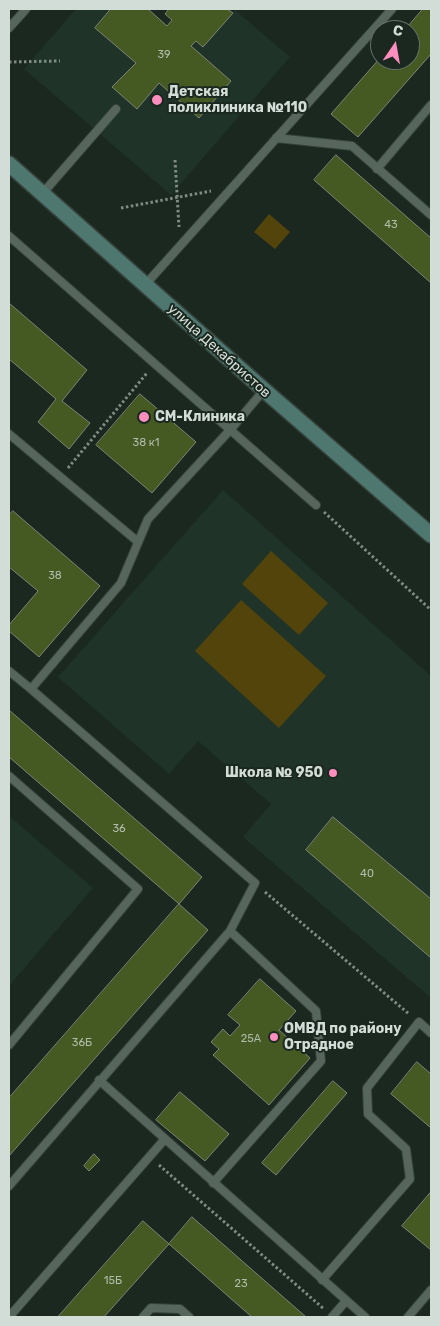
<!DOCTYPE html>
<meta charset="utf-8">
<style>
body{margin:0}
#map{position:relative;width:440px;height:1326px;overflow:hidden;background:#1a2820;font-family:Rubik,sans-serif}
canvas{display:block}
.frame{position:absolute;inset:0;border:10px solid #d3ddd7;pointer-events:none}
.north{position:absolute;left:370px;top:20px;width:50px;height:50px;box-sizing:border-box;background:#1a2820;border:1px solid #647069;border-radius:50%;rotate:12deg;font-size:14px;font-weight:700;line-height:20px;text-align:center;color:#d3ddd7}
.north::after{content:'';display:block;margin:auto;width:18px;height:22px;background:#fe8ebd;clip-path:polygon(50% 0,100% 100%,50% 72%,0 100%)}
</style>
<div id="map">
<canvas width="440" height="1326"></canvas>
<div class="frame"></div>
<div class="north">С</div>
</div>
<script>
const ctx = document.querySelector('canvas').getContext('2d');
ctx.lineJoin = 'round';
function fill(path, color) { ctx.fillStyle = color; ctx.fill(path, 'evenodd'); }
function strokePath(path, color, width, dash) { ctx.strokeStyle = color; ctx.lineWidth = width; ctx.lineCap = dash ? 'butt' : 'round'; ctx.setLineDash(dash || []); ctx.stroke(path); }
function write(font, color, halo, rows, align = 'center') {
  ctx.font = font + ' Rubik,sans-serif'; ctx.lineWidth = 4; ctx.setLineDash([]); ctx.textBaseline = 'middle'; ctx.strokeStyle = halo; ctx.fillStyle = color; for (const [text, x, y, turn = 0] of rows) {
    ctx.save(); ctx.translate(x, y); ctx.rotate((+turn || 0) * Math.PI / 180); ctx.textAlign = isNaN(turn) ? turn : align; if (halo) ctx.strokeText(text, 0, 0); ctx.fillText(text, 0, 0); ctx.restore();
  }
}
fill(new Path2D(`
 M76 9H148L167 25 172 20 165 14 169 9H227L232 13 235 10 290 57 171 195 24 69Z
 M223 490 431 676V998L243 837 271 804 198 741 169 774 58 677Z
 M9 816 93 888 9 986Z`), '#1f3329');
fill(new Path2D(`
 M269 214 290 232 275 249 254 232Z
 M271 551 328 603 299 635 242 584Z
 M241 600 326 676 279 728 195 651Z`), '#52440b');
const building = new Path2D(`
 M111 9H148L167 26 172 20 165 14 169 9H227L233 13 203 47 196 41 191 46 231 81 199 118 159 83 137 109 112 87 136 63 95 28Z
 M423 9H431V54L358 137 331 114 380 58 410 60V30H405Z
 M336 155 431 238V283L314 180Z
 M9 303 87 370 62 401 90 423 69 449 38 422 56 399 9 359Z
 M140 394 196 442 152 493 96 445Z
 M13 511 100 586 39 657 9 631V625L38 591 9 567V515Z
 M9 710 202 877 179 904 9 757Z
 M333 817 431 899V958L306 850Z
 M179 904 208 930 9 1156V1098Z
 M260 979 296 1011 279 1030 310 1058 269 1105 213 1055 219 1049 211 1042 223 1029 230 1036 240 1025 228 1015Z
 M417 1062 431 1074V1128L391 1094Z
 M333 1081 347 1093 276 1175 262 1163Z
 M180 1092 229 1134 205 1161 156 1120Z
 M94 1154 100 1160 89 1171 84 1166Z
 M431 1192V1250L402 1226Z
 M192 1217 306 1317H252L237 1304 169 1244Z
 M143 1221 169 1244 104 1317H58Z`);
fill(building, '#455a23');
strokePath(building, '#7d8475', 1);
const lane = new Path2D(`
 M9 28 26 9
 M276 138 352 146 431 215
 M377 169 431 105
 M42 194 116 109
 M9 236 316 505
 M145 285 392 9
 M9 434 137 541
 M9 671 31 689 121 583 148 519 231 429 264 390
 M9 776 138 889 9 1045
 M99 1080 365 1317
 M213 1183 321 1061 316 1011 230 931
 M9 1186 230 931 255 883 31 689
 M322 1280 410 1179 406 1149 368 1114 367 1088 419 1022 431 1033
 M9 1317 164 1140
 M143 1317 151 1308 180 1309 189 1317
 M332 1317 346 1301
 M408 1317 431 1290`);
const secondary = new Path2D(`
 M9 164 264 390 431 535`);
strokePath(lane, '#36423b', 10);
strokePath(secondary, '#36423b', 18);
strokePath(new Path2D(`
 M9 62 60 61
 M175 160 179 227
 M121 208 211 191
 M68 468 147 373
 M324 512 431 610
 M265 892 409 1014
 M159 1165 324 1309`), '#7f8b84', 3, [2.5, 2.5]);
strokePath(lane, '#56665d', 8);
strokePath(secondary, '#4e7770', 15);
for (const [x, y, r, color] of [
 [157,100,6,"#fe8ebd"],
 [144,417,6,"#fe8ebd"],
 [333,773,5,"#fe8ebd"],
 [274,1037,5,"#fe8ebd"]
]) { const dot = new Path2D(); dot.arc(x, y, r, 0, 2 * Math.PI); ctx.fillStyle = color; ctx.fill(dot); strokePath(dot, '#1a2820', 2); }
write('11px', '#b0bcaa', null, [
 ["39",164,55],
 ["43",391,225],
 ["38 к1",146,443],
 ["38",55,576],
 ["36",119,829],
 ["40",367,874],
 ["25А",251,1039],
 ["36Б",82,1043],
 ["15Б",113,1281],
 ["23",241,1284]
]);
write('bold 14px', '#d3ddd7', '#1a2820', [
 ["Детская",168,92],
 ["поликлиника №110",168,108],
 ["СМ-Клиника",155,417],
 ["Школа № 950",323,773,"right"],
 ["ОМВД по району",284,1029],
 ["Отрадное",284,1045]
], 'left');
write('14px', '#d3ddd7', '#1a2820', [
 ["улица Декабристов",219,351,42]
]);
</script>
